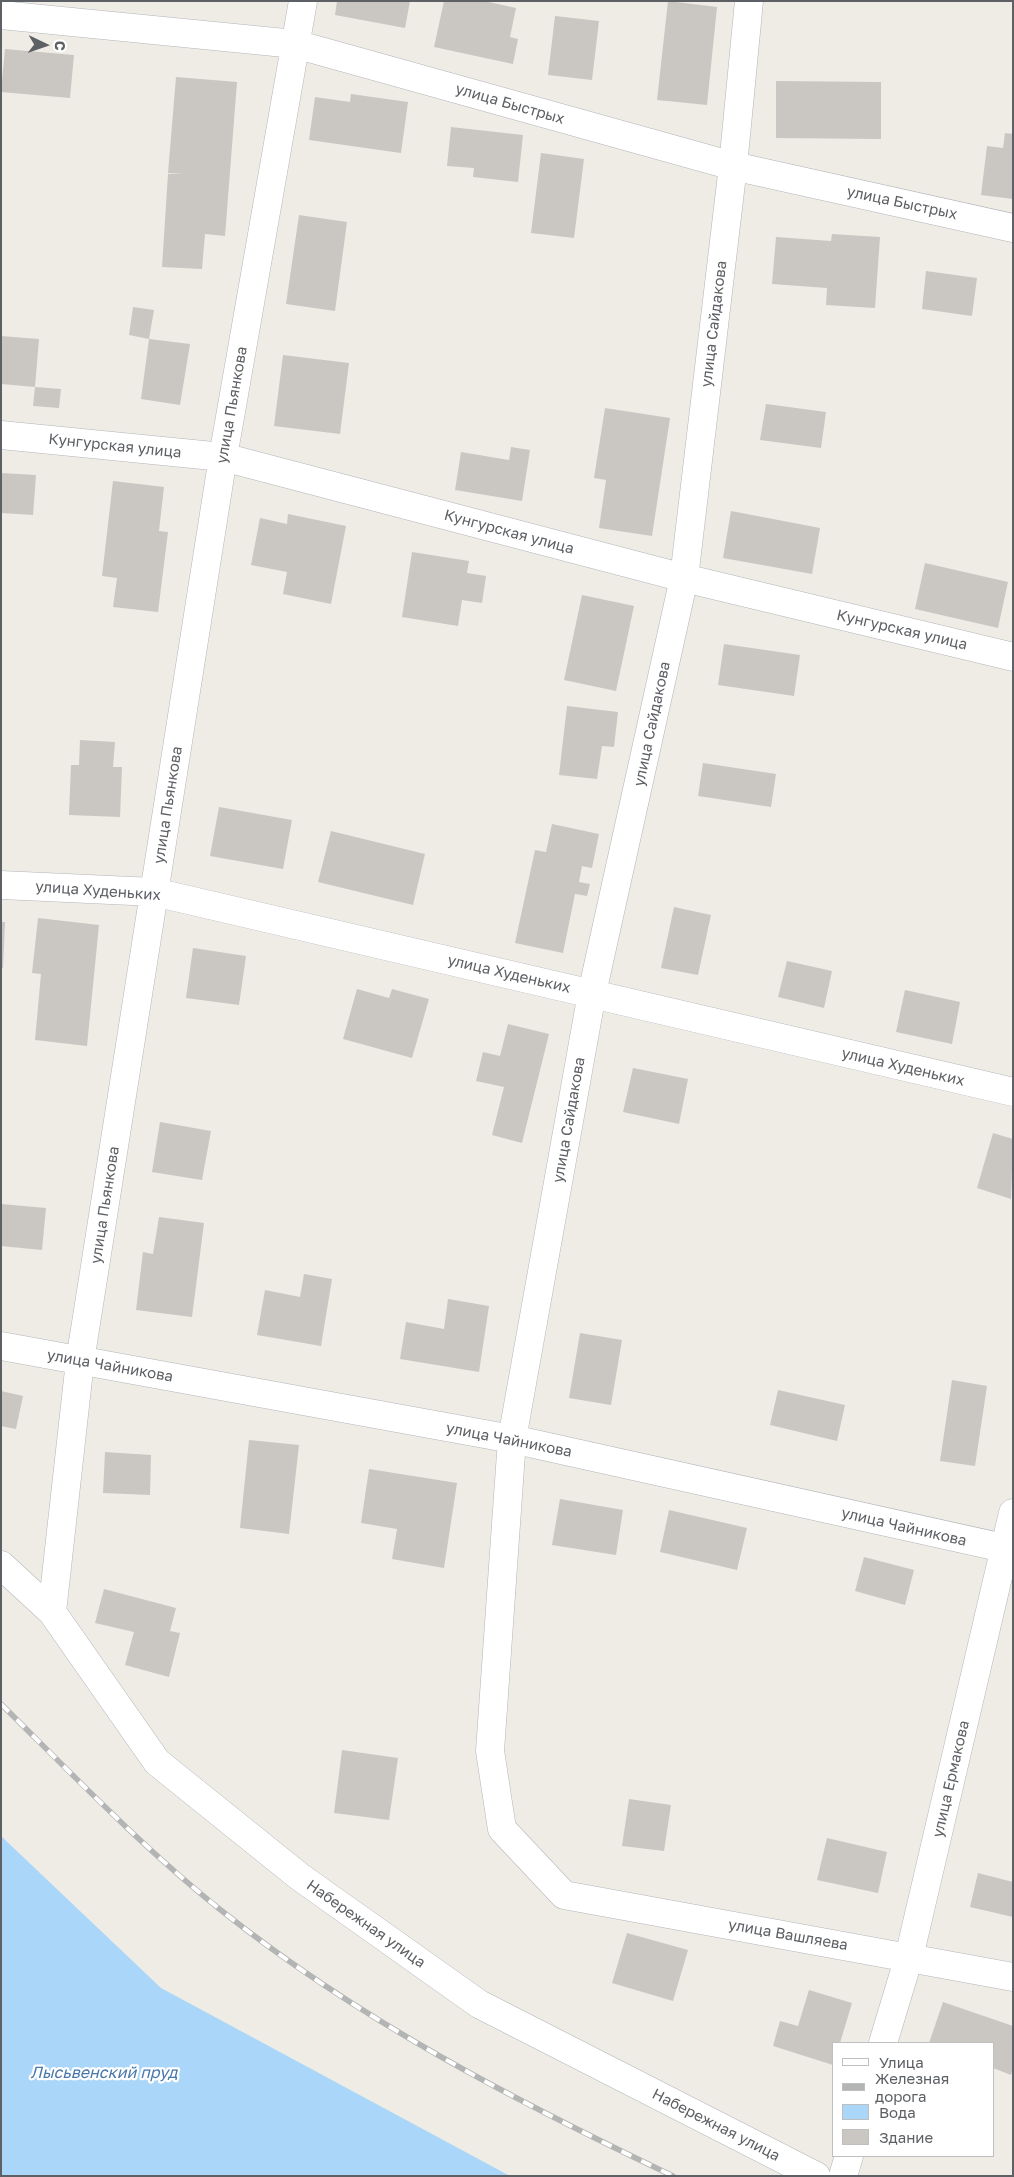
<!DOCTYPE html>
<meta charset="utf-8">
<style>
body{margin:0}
#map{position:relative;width:1014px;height:2177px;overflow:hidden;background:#eeece5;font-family:"Golos Text",sans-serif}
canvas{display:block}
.frame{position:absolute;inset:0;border:2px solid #5d6064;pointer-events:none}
.legend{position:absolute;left:832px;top:2042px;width:162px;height:115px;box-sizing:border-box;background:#fff;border:1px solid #bebfc1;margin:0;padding:6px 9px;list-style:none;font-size:15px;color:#5d6064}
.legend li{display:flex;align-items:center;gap:10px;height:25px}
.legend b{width:25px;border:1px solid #bebfc1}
.north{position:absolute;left:20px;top:20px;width:50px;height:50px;-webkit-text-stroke:4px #fff;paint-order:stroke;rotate:93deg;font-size:14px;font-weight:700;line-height:20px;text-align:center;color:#5d6064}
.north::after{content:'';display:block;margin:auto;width:18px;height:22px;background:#5d6064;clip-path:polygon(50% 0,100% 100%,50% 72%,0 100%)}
</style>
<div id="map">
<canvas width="1014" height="2177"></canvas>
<div class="frame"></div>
<ul class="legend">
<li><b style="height:6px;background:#fff"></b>Улица</li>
<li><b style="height:6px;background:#b3b4b4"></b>Железная дорога</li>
<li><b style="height:14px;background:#aad6f9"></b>Вода</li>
<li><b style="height:14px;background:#cac7c2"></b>Здание</li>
</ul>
<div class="north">С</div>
</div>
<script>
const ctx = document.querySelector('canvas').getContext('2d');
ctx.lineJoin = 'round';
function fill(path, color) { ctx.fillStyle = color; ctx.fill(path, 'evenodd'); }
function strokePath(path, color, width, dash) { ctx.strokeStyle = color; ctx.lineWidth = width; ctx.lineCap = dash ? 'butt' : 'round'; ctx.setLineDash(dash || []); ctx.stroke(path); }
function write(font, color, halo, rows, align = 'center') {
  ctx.font = font + ' "Golos Text",sans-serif'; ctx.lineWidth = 4.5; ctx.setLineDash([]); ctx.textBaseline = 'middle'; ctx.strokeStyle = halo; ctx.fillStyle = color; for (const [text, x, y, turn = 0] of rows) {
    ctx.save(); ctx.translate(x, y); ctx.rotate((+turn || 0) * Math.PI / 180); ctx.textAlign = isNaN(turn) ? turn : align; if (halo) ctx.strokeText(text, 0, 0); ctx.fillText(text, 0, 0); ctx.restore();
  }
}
fill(new Path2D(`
 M1 1836 161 1988 510 2176H1Z`), '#aad6f9');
fill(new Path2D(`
 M337 1H410L405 28 335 15Z
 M444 1H484L516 8 510 37 518 39 513 64 434 47Z
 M668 1 717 7 707 105 657 100Z
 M555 16 599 21 592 80 548 75Z
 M5 49 74 55 70 98 1 92Z
 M176 77 237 82 225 236 205 234 202 269 162 267 168 174H184L168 173Z
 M776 81 881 82V139L776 138Z
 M351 94 408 102 401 153 309 140 315 97 350 102Z
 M451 127 523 135 518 182 473 177 474 168 447 166Z
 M1005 133 1013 134V199L981 195 987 146 1003 148Z
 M541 153 584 159 574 238 531 233Z
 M299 215 347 222 335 311 286 304Z
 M832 234 880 237 875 308 826 305 827 288 772 284 776 237 831 241Z
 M926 271 977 278 972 316 922 309Z
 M133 307 154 310 149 339 129 335Z
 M1 336 39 339 35 387 1 384Z
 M149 339 190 344 180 405 141 399Z
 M283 355 349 363 340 434 274 426Z
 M35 387 61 389 59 408 33 406Z
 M766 404 826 412 821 448 760 440Z
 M605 408 670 418 652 536 599 528 606 480 594 478Z
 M511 447 530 450 522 501 455 490 461 452 509 460Z
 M1 473 36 475 33 515 1 513Z
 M113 481 164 487 159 531 168 532 158 612 113 607 117 578 102 576Z
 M731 511 820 528 812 574 723 558Z
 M288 514 346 526 331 604 283 594 287 572 251 565 260 518 287 524Z
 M412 552 469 561 467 573 486 576 482 603 462 600 458 626 402 617Z
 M925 563 1008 582 998 628 915 609Z
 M582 595 634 606 616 691 564 680Z
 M724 644 800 655 794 696 718 685Z
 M567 706 618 712 614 747 602 746 597 779 559 775Z
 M80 740 115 742 113 767H122L120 817 69 815 71 765H79Z
 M703 763 776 774 771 807 698 796Z
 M219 807 292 820 283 869 210 856Z
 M552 824 599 834 592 868 582 866 579 882 590 884 587 896 575 894 563 953 515 943 535 850 546 852Z
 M331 831 425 854 413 905 318 882Z
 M674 907 711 915 698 975 661 968Z
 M38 918 99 925 87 1046 35 1040 41 974 32 973Z
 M1 922H5L3 968H1Z
 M193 948 246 956 239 1005 186 998Z
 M787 961 832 971 824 1008 778 997Z
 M357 989 389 998 392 989 429 999 412 1058 343 1039Z
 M905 990 960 1002 952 1044 896 1032Z
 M508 1024 549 1034 522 1143 492 1135 504 1087 476 1081 483 1052 500 1056Z
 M633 1068 688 1079 679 1124 623 1112Z
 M160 1122 211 1131 202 1180 152 1172Z
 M993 1133 1013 1139 1011 1199 977 1188Z
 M1 1204 46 1208 42 1250 1 1246Z
 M159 1217 204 1223 192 1317 136 1310 143 1252 153 1254Z
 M304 1274 332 1279 321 1346 257 1335 265 1290 300 1297Z
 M448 1299 489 1306 479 1372 400 1359 406 1322 444 1329Z
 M580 1333 622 1340 611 1405 569 1398Z
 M952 1380 987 1386 975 1466 940 1461Z
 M778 1390 845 1405 837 1441 770 1425Z
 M1 1391 23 1396 16 1429 1 1426Z
 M249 1440 299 1445 289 1534 240 1528Z
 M105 1452 151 1455 150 1495 103 1493Z
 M369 1469 457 1483 444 1568 392 1559 397 1529 361 1523Z
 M560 1499 623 1510 616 1555 552 1545Z
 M669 1510 747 1528 737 1570 660 1552Z
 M864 1557 914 1570 905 1605 855 1591Z
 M104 1589 176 1608 170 1631 180 1633 169 1677 125 1665 134 1632 95 1623Z
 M342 1750 398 1758 389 1820 334 1813Z
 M629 1799 671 1805 664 1851 622 1846Z
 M827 1838 887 1852 878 1893 817 1880Z
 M978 1873 1013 1882V1917L970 1907Z
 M627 1933 688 1950 673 2001 612 1983Z
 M809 1990 852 2003 840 2043H833V2065L773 2046 780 2021 798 2026Z
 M943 2002 1013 2026V2068L1011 2075 993 2068V2043H929Z`), '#cac7c2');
const minor = new Path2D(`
 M749 1 733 166 684 578 592 993 512 1439 1013 1550
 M1 15 295 44 733 166 1013 228
 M1 435 223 457 684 578 1013 657
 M1 885 154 892 1013 1092
 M1 1565 52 1612 157 1762 300 1877 479 2004 816 2176
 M52 1612 80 1361 223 457 303 1
 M883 2043 909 1957 1013 1513
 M843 2176 849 2156`);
const tertiary = new Path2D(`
 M1 1346 512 1439 490 1751 502 1829 564 1895 1013 1977`);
strokePath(minor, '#b2b5b9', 29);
strokePath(tertiary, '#b2b5b9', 29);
strokePath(minor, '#fff', 28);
strokePath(tertiary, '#fff', 28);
const rail = new Path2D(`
 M1 1704C73 1775 143 1848 222 1911 359 2020 516 2101 673 2176`);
strokePath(rail, '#b3b4b4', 5.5);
strokePath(rail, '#fff', 4, [11]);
write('15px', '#5d6064', '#fff', [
 ["улица Быстрых",510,104,16],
 ["улица Быстрых",902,203,12],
 ["улица Сайдакова",714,324,-83],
 ["улица Пьянкова",232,405,-80],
 ["Кунгурская улица",115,446,6],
 ["Кунгурская улица",509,532,15],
 ["Кунгурская улица",902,630,13],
 ["улица Сайдакова",652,724,-78],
 ["улица Пьянкова",168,805,-81],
 ["улица Худеньких",98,891,4],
 ["улица Худеньких",509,974,13],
 ["улица Худеньких",903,1067,13],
 ["улица Сайдакова",569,1120,-80],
 ["улица Пьянкова",105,1205,-81],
 ["улица Чайникова",110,1366,10],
 ["улица Чайникова",509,1440,11],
 ["улица Чайникова",904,1527,13],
 ["улица Ермакова",951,1779,-77],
 ["Набережная улица",366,1924,35],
 ["улица Вашляева",788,1935,10],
 ["Набережная улица",716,2125,27]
]);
write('italic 16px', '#4877aa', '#fff', [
 ["Лысьвенский пруд",104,2073]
]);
</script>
